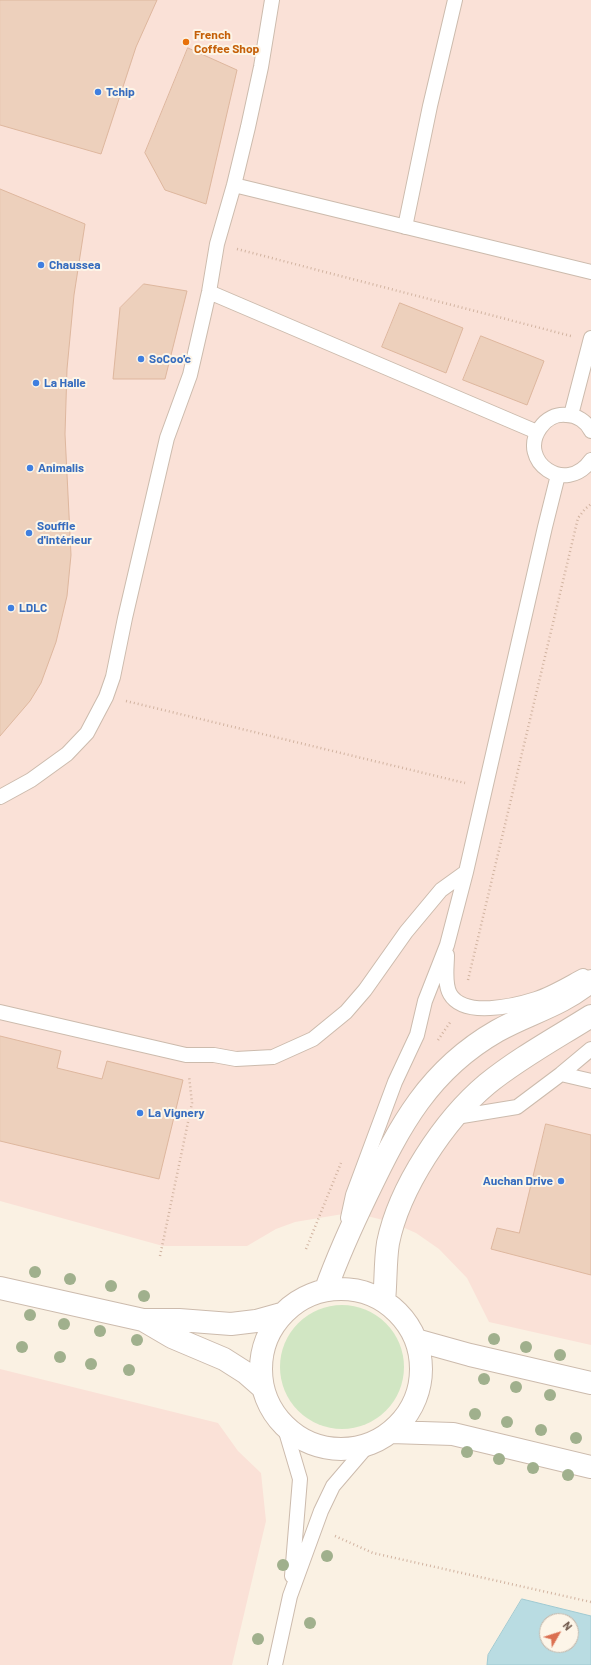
<!DOCTYPE html>
<meta charset="utf-8">
<style>
body{margin:0}
#map{position:relative;width:591px;height:1665px;overflow:hidden;background:#faf1e3;font-family:Barlow,sans-serif}
canvas{display:block}
.north{position:absolute;left:539px;top:1613px;width:40px;height:40px;box-sizing:border-box;background:#fdf5e8;border:1px solid #c4b6a9;border-radius:50%;rotate:51deg;font-size:11px;font-weight:700;line-height:16px;text-align:center;color:#6f584b}
.north::after{content:'';display:block;margin:auto;width:14px;height:18px;background:#db7051;clip-path:polygon(50% 0,100% 100%,50% 72%,0 100%)}
</style>
<div id="map">
<canvas width="591" height="1665"></canvas>
<div class="north">N</div>
</div>
<script>
const ctx = document.querySelector('canvas').getContext('2d');
ctx.lineJoin = 'round';
function fill(path, color) { ctx.fillStyle = color; ctx.fill(path, 'evenodd'); }
function strokePath(path, color, width, dash) { ctx.strokeStyle = color; ctx.lineWidth = width; ctx.lineCap = dash ? 'butt' : 'round'; ctx.setLineDash(dash || []); ctx.stroke(path); }
function write(font, color, halo, rows, align = 'center') {
  ctx.font = font + ' Barlow,sans-serif'; ctx.lineWidth = 4; ctx.setLineDash([]); ctx.textBaseline = 'middle'; ctx.strokeStyle = halo; ctx.fillStyle = color; for (const [text, x, y, turn = 0] of rows) {
    ctx.save(); ctx.translate(x, y); ctx.rotate((+turn || 0) * Math.PI / 180); ctx.textAlign = isNaN(turn) ? turn : align; if (halo) ctx.strokeText(text, 0, 0); ctx.fillText(text, 0, 0); ctx.restore();
  }
}
fill(new Path2D(`
 M0 0H591V1345L489 1322 467 1278 439 1249 416 1233 391 1222 367 1216 343 1214 295 1222 276 1229 247 1246H163L0 1201Z
 M0 1369 218 1423 238 1451 261 1473 266 1521 232 1665H0Z`), '#fae1d7');
fill(new Path2D(`
 M280 1367a62 62 0 1 1 124 0a62 62 0 1 1-124 0Z`), '#d1e6c3');
const water = new Path2D(`
 M522 1599 591 1616V1665H487L488 1655ZM547 1621H571V1645H547Z`);
fill(water, '#b9dce2');
strokePath(water, '#a0cad2', 1);
const building = new Path2D(`
 M0 0H157L136 47 101 154 0 125Z
 M188 48 237 70 206 204 165 190 145 153Z
 M0 189 85 224 74 295 67 369 65 434 71 555 67 596 56 642 41 683 30 701 0 736Z
 M144 284 187 291 165 379H113L120 308Z
 M400 303 463 328 446 373 382 347Z
 M481 336 544 361 527 405 463 380Z
 M0 1036 61 1051 57 1068 102 1079 107 1061 183 1080 159 1179 0 1141Z
 M546 1124 591 1135V1275L491 1249 497 1228 519 1233Z`);
fill(building, '#edd0bc');
strokePath(building, '#deb79e', 1);
const service = new Path2D(`
 M234 185 591 272
 M405 227 430 106 455 0
 M209 292 537 432
 M571 415 591 338
 M591 431C587 422 577 415 566 415 556 414 546 419 540 428 517 461 566 496 591 460
 M0 797 31 780 67 754 87 733 106 697 113 677 125 618 167 438 190 375 209 292 217 244 234 185 248 127 261 67 272 0
 M447 955C447 967 444 983 450 994 464 1018 514 1006 536 999 552 994 568 984 583 976
 M0 1012 186 1055H214L236 1059 273 1057 313 1039 346 1012 365 990 406 932 441 890 466 872
 M561 1074 591 1081
 M456 1117 517 1107 561 1074 591 1049
 M348 1218 353 1195 395 1082 417 1035 425 1001 447 945 466 872 545 527 558 475
 M284 1425 300 1479 292 1576
 M275 1665 290 1596 321 1511 333 1486 369 1444`);
const tertiary = new Path2D(`
 M0 1288 143 1320H179L231 1324 256 1321 281 1314
 M261 1369a80 80 0 1 1 160 0a80 80 0 1 1-160 0Z
 M326 1289C338 1256 352 1225 367 1194 400 1125 429 1070 497 1031 529 1013 561 1006 591 981
 M384 1301C386 1282 385 1262 388 1243 399 1188 444 1120 487 1084 519 1058 556 1038 591 1016
 M143 1320 172 1337 224 1359 246 1373 262 1387
 M416 1340 470 1355 591 1383
 M391 1432 453 1434 591 1467`);
strokePath(service, '#ccbbad', 16);
strokePath(tertiary, '#ccbbad', 24);
strokePath(new Path2D(`
 M237 249 571 336
 M126 701 465 783
 M468 980 578 518 585 509 591 504
 M438 1040 451 1021
 M306 1249 341 1163
 M160 1256 192 1103 189 1076
 M335 1536 373 1553 591 1602`), '#d1b3a0', 2.5, [1, 3]);
strokePath(service, '#fff', 14);
strokePath(tertiary, '#fff', 22);
ctx.fillStyle = '#a0b08d';
for (const [x, y] of [
 [35,1272],
 [70,1279],
 [111,1286],
 [144,1296],
 [30,1315],
 [64,1324],
 [100,1331],
 [494,1339],
 [137,1340],
 [22,1347],
 [526,1347],
 [560,1355],
 [60,1357],
 [91,1364],
 [129,1370],
 [484,1379],
 [516,1387],
 [550,1395],
 [475,1414],
 [507,1422],
 [541,1430],
 [576,1438],
 [467,1452],
 [499,1459],
 [533,1468],
 [568,1475],
 [327,1556],
 [283,1565],
 [310,1623],
 [258,1639]
]) { ctx.beginPath(); ctx.arc(x, y, 6, 0, 2 * Math.PI); ctx.fill(); }
for (const [x, y, r, color] of [
 [186,42,4,"#e8710a"],
 [98,92,4,"#3f7fe0"],
 [41,265,4,"#3f7fe0"],
 [141,359,4,"#3f7fe0"],
 [36,383,4,"#3f7fe0"],
 [30,468,4,"#3f7fe0"],
 [29,533,4,"#3f7fe0"],
 [11,608,4,"#3f7fe0"],
 [140,1113,4,"#3f7fe0"],
 [561,1181,4,"#3f7fe0"]
]) { const dot = new Path2D(); dot.arc(x, y, r, 0, 2 * Math.PI); ctx.fillStyle = color; ctx.fill(dot); strokePath(dot, '#fdf5e8', 1.5); }
write('bold 12px', '#c56008', '#fdf5e8', [
 ["French",194,35],
 ["Coffee Shop",194,49]
], 'left');
write('bold 12px', '#366cbe', '#fdf5e8', [
 ["Tchip",106,92],
 ["Chaussea",49,265],
 ["SoCoo'c",149,359],
 ["La Halle",44,383],
 ["Animalis",38,468],
 ["Souffle",37,526],
 ["d'intérieur",37,540],
 ["LDLC",19,608],
 ["La Vignery",148,1113],
 ["Auchan Drive",553,1181,"right"]
], 'left');
</script>
